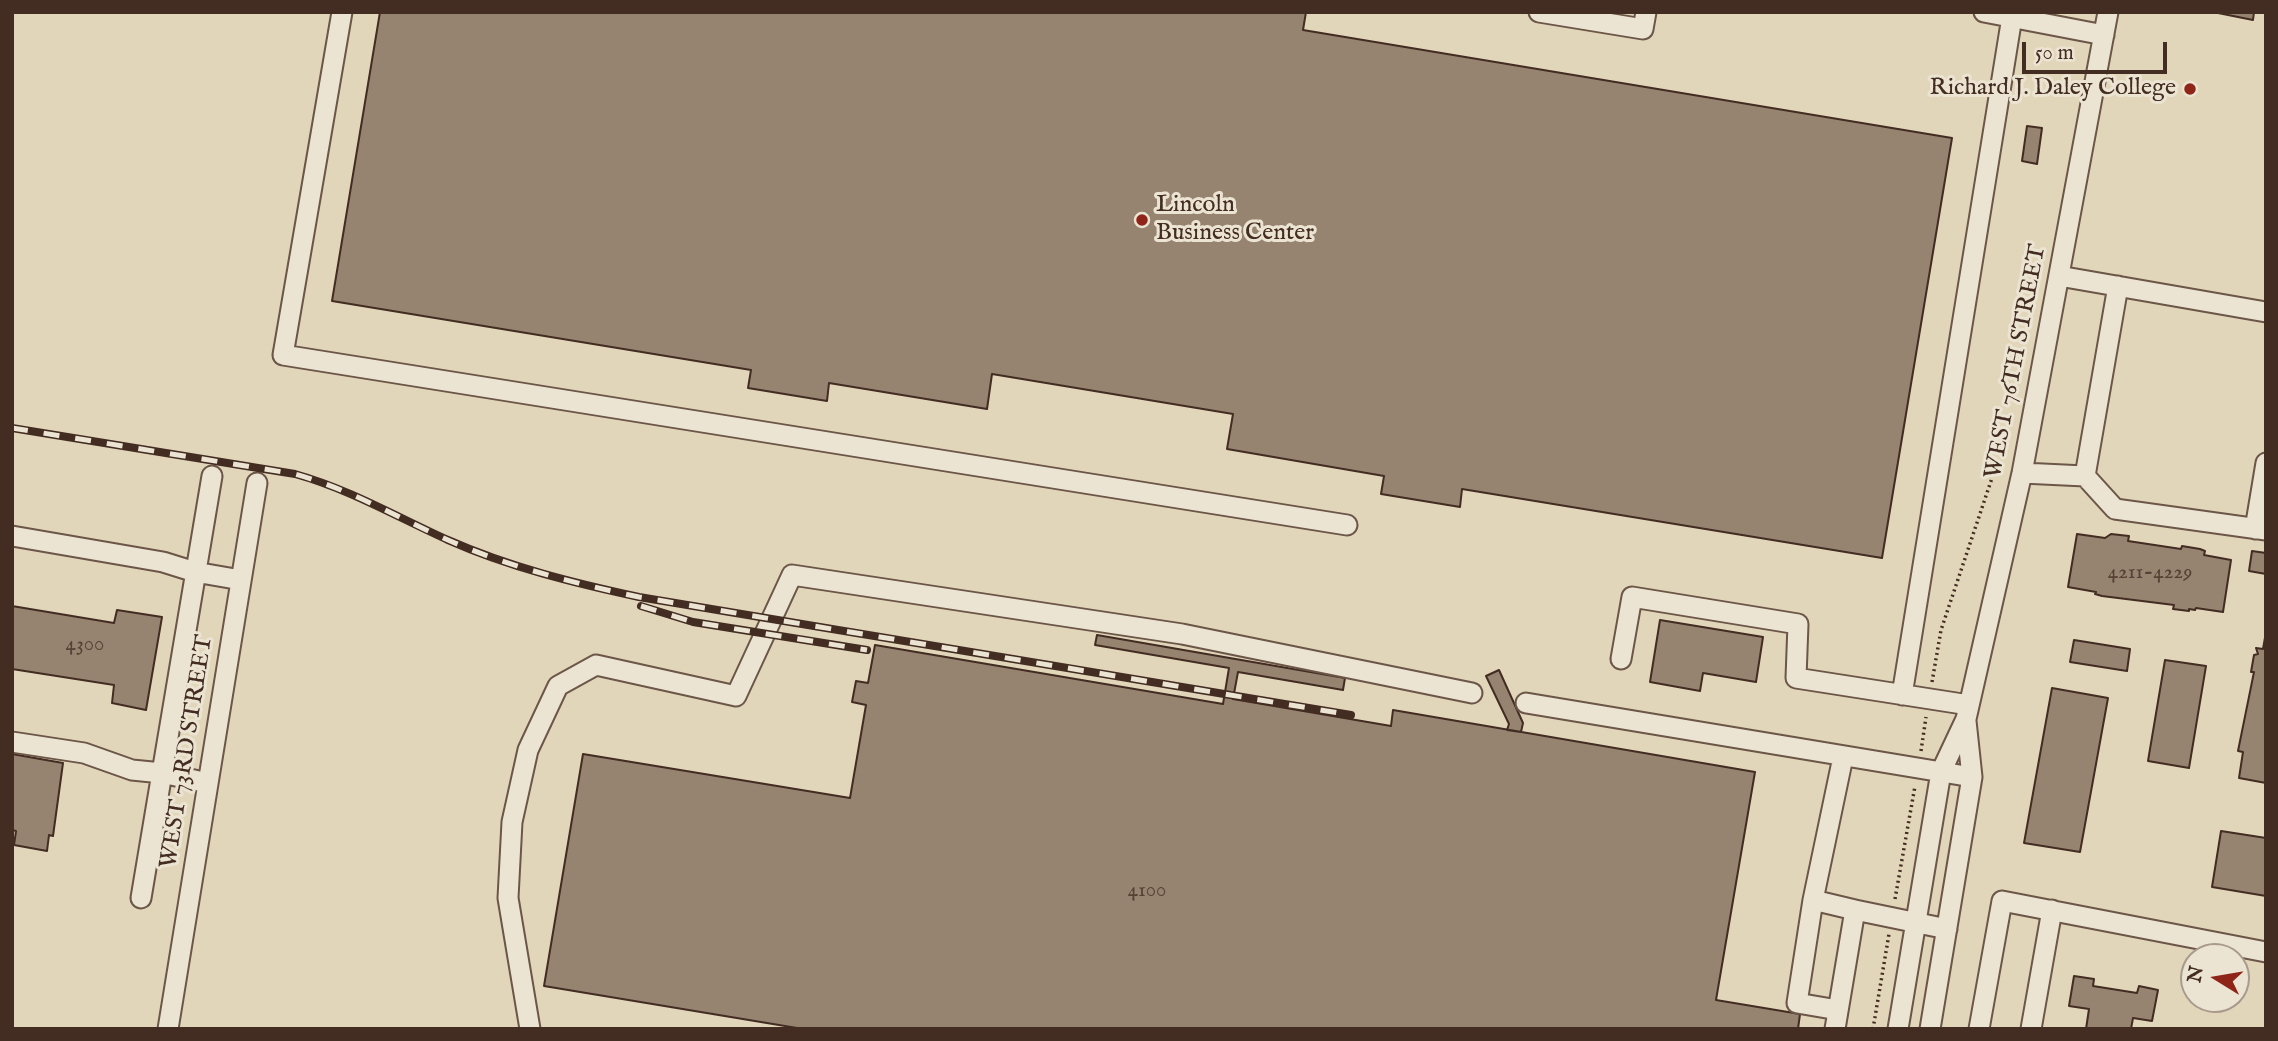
<!DOCTYPE html>
<style>
body{margin:0}
#map{position:relative;width:2278px;height:1041px;overflow:hidden;background:#e2d6ba;font-family:"IM FELL English",serif}
canvas{display:block}
.frame{position:absolute;inset:0;border:14px solid #432c22;pointer-events:none}
.north{position:absolute;left:2180px;top:943px;width:70px;height:70px;box-sizing:border-box;background:#ece4d2;border:2px solid #a89a8c;border-radius:50%;rotate:281deg;font-size:19px;font-weight:700;line-height:28px;text-align:center;color:#432c22}
.north::after{content:'';display:block;margin:auto;width:24px;height:32px;background:#8f2418;clip-path:polygon(50% 0,100% 100%,50% 72%,0 100%)}
.scale{position:absolute;left:2022px;top:42px;width:145px;height:32px;box-sizing:border-box;border:4px solid #432c22;border-top:0;padding-left:9px;font-size:21px;line-height:24px;white-space:nowrap;color:#432c22;-webkit-text-stroke:5px #ece4d2;paint-order:stroke}
</style>
<div id="map">
<canvas width="2278" height="1041"></canvas>
<div class="frame"></div>
<div class="north">N</div>
<div class="scale">50 m</div>
</div>
<script>
const ctx = document.querySelector('canvas').getContext('2d');
ctx.lineJoin = 'round';
function fill(path, color) { ctx.fillStyle = color; ctx.fill(path, 'evenodd'); }
function strokePath(path, color, width, dash) { ctx.strokeStyle = color; ctx.lineWidth = width; ctx.lineCap = dash ? 'butt' : 'round'; ctx.setLineDash(dash || []); ctx.stroke(path); }
function write(font, color, halo, rows, align = 'center') {
  ctx.font = font + ' "IM FELL English",serif'; ctx.lineWidth = 6; ctx.setLineDash([]); ctx.textBaseline = 'middle'; ctx.strokeStyle = halo; ctx.fillStyle = color; for (const [text, x, y, turn = 0] of rows) {
    ctx.save(); ctx.translate(x, y); ctx.rotate((+turn || 0) * Math.PI / 180); ctx.textAlign = isNaN(turn) ? turn : align; if (halo) ctx.strokeText(text, 0, 0); ctx.fillText(text, 0, 0); ctx.restore();
  }
}
const building = new Path2D(`
 M380 12H1306L1303 30 1952 138 1882 558 1462 489 1460 507 1381 494 1384 476 1227 449 1233 414 992 374 987 409 829 383 827 401 748 388 751 370 332 301Z
 M2213 12H2254L2253 20Z
 M2027 126 2042 128 2037 164 2022 161Z
 M2077 534 2105 538 2111 534 2129 536 2128 541 2181 549 2182 546 2200 549 2205 551 2204 555 2231 560 2223 612 2196 608 2195 610 2189 609V611L2173 609 2174 605 2102 596 2095 594 2096 592 2068 587Z
 M2252 551 2266 553V574L2249 571Z
 M12 606 114 623 117 610 162 617 146 710 112 703 114 685 12 669Z
 M1660 620 1763 637 1756 682 1703 673 1700 691 1650 682Z
 M2266 632V783L2239 778 2243 752 2238 751 2254 672H2251L2254 655 2258 654 2256 648 2263 649Z
 M1097 635 1345 678 1343 690 1238 672 1233 699 1391 726 1393 710 1755 772 1716 1000 1800 1014 1798 1029H803L544 986 583 754 850 798 866 705 852 702 856 681 868 683 875 645 1223 704 1229 668 1095 645Z
 M2074 640 2130 649 2127 671 2070 662Z
 M2165 660 2206 666 2189 768 2148 761Z
 M1499 670 1523 723 1521 732 1507 730 1509 724 1486 676Z
 M2052 688 2108 698 2080 852 2024 843Z
 M12 754 63 763 53 836 49 835 47 851 14 845 16 831 12 830Z
 M2221 831 2266 838V896L2212 887Z
 M2074 976 2094 979 2093 986 2137 993 2139 986 2158 990 2152 1021 2133 1018 2131 1029H2086L2089 1009 2069 1006Z`);
fill(building, '#968471');
strokePath(building, '#432c22', 2);
const minor = new Path2D(`
 M342 12 283 355 1347 525
 M1539 12 1643 29 1646 12
 M1984 12 2104 35
 M2059 276 2266 312
 M2022 473 2085 476 2118 286
 M2085 476 2115 509 2266 530
 M2255 529 2266 463
 M12 536 163 562 195 572 241 580
 M1621 659 1632 597 1798 624 1796 678 1969 705
 M1902 695 2012 17
 M1526 703 1972 777
 M12 742 84 753 132 770 162 773 212 476
 M1843 757 1813 900 1855 910
 M141 898 162 773 208 783
 M1813 900 1797 1003 1838 1010
 M168 1029 257 483
 M530 1029 508 898 512 822 528 750 558 686 596 665 736 696 792 575 1182 634 1472 693
 M1835 1029 1855 910 1947 929
 M1898 1029 1941 772 1966 719 2022 473 2108 12
 M1930 1029 1972 777 1966 721
 M1979 1029 2002 901 2266 952
 M2031 1029 2052 910`);
strokePath(minor, '#6b5648', 23);
strokePath(new Path2D(`
 M1932 682 1941 630 1992 478
 M1921 751 1926 717
 M1895 899 1915 786
 M1873 1029 1889 934`), '#432c22', 3.5, [2, 3.5]);
strokePath(minor, '#ece4d2', 19);
const rail = new Path2D(`
 M12 428 295 474C349 489 397 517 448 540 509 567 574 583 639 597L1351 715
 M641 606 693 622 867 650`);
strokePath(rail, '#432c22', 8);
strokePath(rail, '#ece4d2', 5, [16]);
for (const [x, y, r, color] of [
 [2190,89,7,"#8f2418"],
 [1142,220,7,"#8f2418"]
]) { const dot = new Path2D(); dot.arc(x, y, r, 0, 2 * Math.PI); ctx.fillStyle = color; ctx.fill(dot); strokePath(dot, '#ece4d2', 2.5); }
write('21px', '#584236', null, [
 ["4211-4229",2150,574],
 ["4300",85,646],
 ["4100",1147,892]
]);
write('24px', '#432c22', '#ece4d2', [
 ["Richard J. Daley College",2176,89],
 ["Lincoln",1156,206,"left"],
 ["Business Center",1156,234,"left"]
], 'right');
write('24px', '#432c22', '#ece4d2', [
 ["WEST 76TH STREET",2017,362,-79],
 ["WEST 73RD STREET",188,752,-81]
]);
</script>
